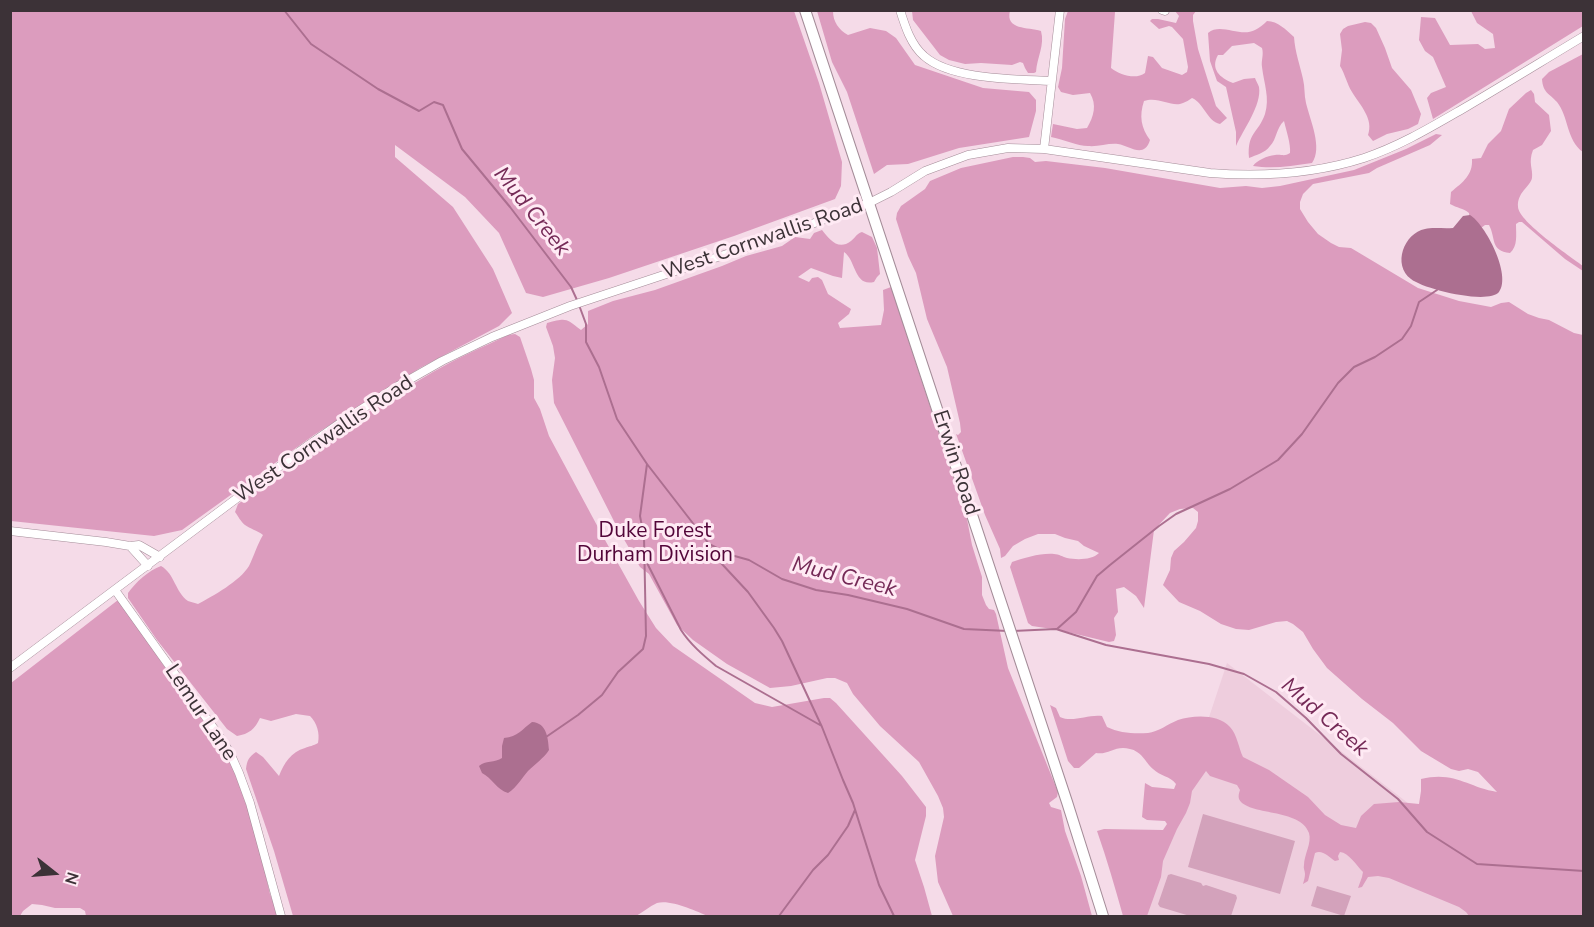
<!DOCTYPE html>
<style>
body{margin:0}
#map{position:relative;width:1594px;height:927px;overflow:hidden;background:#f5dbe8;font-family:"Nunito Sans",sans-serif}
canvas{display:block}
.frame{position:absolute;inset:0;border:12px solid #3c3237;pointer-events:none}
.north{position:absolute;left:24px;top:843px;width:60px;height:60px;-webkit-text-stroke:4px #ffeaf4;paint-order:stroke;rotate:107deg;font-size:16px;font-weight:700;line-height:24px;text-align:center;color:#3c3237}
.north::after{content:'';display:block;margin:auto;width:21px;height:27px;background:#3c3237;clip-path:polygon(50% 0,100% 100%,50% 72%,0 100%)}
</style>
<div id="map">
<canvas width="1594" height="927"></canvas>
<div class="frame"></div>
<div class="north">N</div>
</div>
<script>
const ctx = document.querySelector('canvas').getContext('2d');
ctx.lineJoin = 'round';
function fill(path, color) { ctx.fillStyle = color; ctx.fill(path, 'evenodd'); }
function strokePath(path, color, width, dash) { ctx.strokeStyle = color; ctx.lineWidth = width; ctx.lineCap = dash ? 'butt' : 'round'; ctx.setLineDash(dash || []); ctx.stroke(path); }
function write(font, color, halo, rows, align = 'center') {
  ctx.font = font + ' "Nunito Sans",sans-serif'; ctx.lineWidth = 6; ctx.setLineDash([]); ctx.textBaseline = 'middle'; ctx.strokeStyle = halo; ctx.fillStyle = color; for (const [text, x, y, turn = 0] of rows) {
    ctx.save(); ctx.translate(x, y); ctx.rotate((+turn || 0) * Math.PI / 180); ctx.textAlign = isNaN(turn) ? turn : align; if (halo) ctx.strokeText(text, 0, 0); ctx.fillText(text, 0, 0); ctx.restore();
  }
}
fill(new Path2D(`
 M1227 663 1554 916H1143Z`), '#eecddd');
fill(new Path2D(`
 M1203 814 1295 841 1280 894 1188 867Z
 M1171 874 1201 883 1203 886 1206 885 1236 895 1237 898 1231 916H1194L1193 915 1190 916 1160 907 1158 904 1168 875Z
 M1317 886 1351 896 1344 916 1311 906Z`), '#d3a2bb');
fill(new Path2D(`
 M11 11H794L819 83 842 162 841 186 835 199 734 236 609 278 543 297 526 293 499 233 465 197 395 145V157L453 207 493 269 512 313 499 326 420 368 314 435 182 530 154 536 11 521Z
 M817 11H833C833 22 839 30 848 35L870 28 886 31 896 38 915 65 983 88 1029 92 1036 100V111L1029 137 959 148 908 164 887 165 874 174 847 92 832 62Z
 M912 11H1010C1005 30 1028 27 1041 31 1045 45 1037 57 1036 72L1034 73H1028L1025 68 1023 63 1020 62 1012 65 981 63 965 64 949 60 940 55 913 20Z
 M1113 11 1115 12 1111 68C1120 75 1136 80 1145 73L1148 56 1153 57 1162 68 1182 75 1187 72 1188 67 1183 39 1172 27 1169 26 1159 29 1150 21 1152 19H1158L1176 23 1179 16 1175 11H1196L1193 15V21L1198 49 1216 106 1227 118 1220 124C1207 121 1204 103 1192 98 1189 100 1186 102 1183 103 1172 108 1159 96 1144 101 1139 116 1141 128 1150 140 1144 159 1130 146 1118 144 1108 143 1098 147 1088 146 1078 146 1062 139 1051 137L1053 124 1077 129 1087 128C1094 116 1097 105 1090 93L1073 95 1061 92 1058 87 1062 68 1065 19 1068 11Z
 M1471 11H1583V26L1433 119 1427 98 1431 93 1446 87 1433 57 1425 51 1419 40 1421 17 1435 18 1450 45 1478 44 1485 49 1495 48 1493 34 1477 23Z
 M1267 21C1278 21 1286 30 1294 37 1295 52 1300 65 1303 79 1305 87 1304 95 1306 103 1310 120 1323 148 1312 163 1291 166 1273 169 1253 166 1257 160 1267 156 1275 155 1282 154 1284 157 1290 153 1291 144 1286 130 1284 121 1276 128 1277 139 1270 146 1265 153 1256 155 1249 158 1247 132 1258 134 1265 114 1270 98 1264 84 1262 67 1261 60 1264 55 1262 48L1254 43 1232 46 1223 55H1218C1210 69 1220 78 1233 83L1244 79 1255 78C1256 81 1258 84 1259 87 1262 105 1243 130 1236 146V132L1226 87 1217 81 1210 61 1208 33C1221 22 1240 38 1255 30 1259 28 1264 24 1267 21Z
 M1365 22 1371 23 1376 28 1385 48 1392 68 1411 90 1421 114 1418 124 1408 129 1387 134 1373 141 1368 135C1374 119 1360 105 1352 92 1347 84 1345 74 1340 66L1342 50 1340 34 1343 29 1348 26Z
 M1583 54V152C1566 140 1569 117 1557 102 1549 93 1543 93 1542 79L1549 72Z
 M1531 90 1534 94 1535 102 1549 115 1551 131 1542 145 1533 150C1528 163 1533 168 1532 178 1530 187 1517 192 1518 207 1519 222 1570 256 1583 266V271L1565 259 1522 222H1519L1516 224C1516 235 1518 246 1510 253 1490 251 1496 238 1489 225H1485L1477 231 1470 226 1469 213C1463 208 1457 208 1450 204L1451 192C1463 182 1473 175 1472 159L1481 158 1488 144 1501 131 1509 109 1526 93Z
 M1436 134 1442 135 1430 145 1377 168 1369 173 1313 184 1303 194 1300 202V209L1308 222 1318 234 1331 243 1339 247 1351 248 1418 288 1459 301 1491 307 1501 303 1509 302 1528 314 1539 318 1549 320 1574 333 1583 335V916H1469L1466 912 1459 907 1389 878 1378 876 1368 877 1362 887 1358 888 1362 877 1363 872C1356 865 1349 853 1340 852L1338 856 1339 860 1335 861C1329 857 1322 849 1315 853L1308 881 1303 884C1304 880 1305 877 1305 874 1305 871 1303 868 1304 865 1304 855 1312 843 1309 833 1301 808 1247 816 1239 799 1238 796 1239 793 1240 790L1237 785 1210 776 1206 771 1192 791 1190 803 1186 813 1177 829 1163 861 1161 877 1147 916H1123C1115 888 1107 859 1097 831L1104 829 1163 830 1167 824 1165 821 1147 820 1142 817 1145 783 1152 787 1174 789 1176 784C1170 776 1160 776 1153 769 1147 764 1143 755 1137 752 1133 749 1127 748 1123 748 1113 748 1106 755 1096 753L1079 768H1074L1068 761 1050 705 1056 708 1060 717C1073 723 1088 714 1102 716L1107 727C1119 733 1134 734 1148 733 1158 732 1168 724 1178 720 1194 715 1218 714 1230 727 1237 734 1239 749 1243 757L1269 770 1308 797 1325 815 1341 825 1356 828 1361 816 1374 804 1399 802 1419 804 1421 791V779C1455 771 1467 787 1497 792L1478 772 1468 769 1459 771 1451 769 1421 751 1393 723 1362 699 1327 668 1313 649 1303 632 1293 624 1287 621 1276 622 1249 630 1236 629 1221 624 1200 611 1179 602 1163 585 1170 570 1171 558 1174 551 1184 542 1196 528 1198 521V512L1193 508 1180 509 1170 513 1154 530 1144 608 1136 596 1124 587 1116 589 1118 612 1114 618 1116 635 1114 641 1109 642 1059 630 1032 626 1028 623 1010 567 1012 562C1025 558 1040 553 1054 554 1059 554 1063 557 1067 558 1077 560 1092 560 1099 553L1084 546 1078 541 1065 538 1055 534H1038L1025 539 1013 546 1005 556 1001 558 1000 549 985 515 959 442 956 434 958 435 961 432 960 423 947 367 927 319 916 273 908 256 896 219 897 213 901 206 925 189 930 181 961 168 1013 157H1023L1030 158 1035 162 1046 161 1105 168 1220 188 1246 186 1262 188 1280 186 1354 170 1406 149Z
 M822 230C829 239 838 251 851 241 856 237 856 234 862 232L872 237 877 248 880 274 877 277 874 282C854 287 856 260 844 252L842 278 833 276 811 268 798 277 809 282 812 278 818 277 822 280 828 294 851 309 849 314 838 323 840 328 881 325 884 310 883 290 891 287 967 519 972 545 982 577V595L986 605 989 609 994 610 996 614 1008 668 1058 792 1057 797 1049 803 1051 807 1061 810 1065 831 1081 876 1092 916H953L938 882 935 856 944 817 943 808 938 796 919 762 880 726 853 694 847 683 835 678H827L791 686 770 688 727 664 693 640 677 625 649 574 640 567 618 529 554 403 552 380 555 358 553 346 546 327 547 323C567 318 565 318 581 330L588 324V311L613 301 655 290 722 266 746 256 782 246 795 237 810 239 814 233Z
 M515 334 520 337 531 369 534 380V398L540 409 549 436 600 531 639 601 656 628 673 646 755 703 772 707 824 698H830L836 703 902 776 926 807V816L915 860 924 887 932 916H708C696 911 670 899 657 903 650 906 643 912 636 916H293L274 851 246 769C247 760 249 757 256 752L263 757 279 776C284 763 291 752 305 748 310 746 313 746 318 743 320 733 317 723 310 716L296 714 271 721 260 718C255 729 249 734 237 736L227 729 157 640 128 598V593C135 583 149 570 161 566 175 574 175 592 188 601 191 602 195 603 198 604 213 596 240 581 249 566 254 556 257 545 263 535 257 530 250 529 245 525 241 522 238 516 235 512L238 504C302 458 365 411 433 372 457 358 483 347 508 335Z
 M118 600 124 607 164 666 188 696 214 733 231 763 255 828 270 894 279 916H86L85 911 80 908H55L42 905 32 904 23 911 20 916H11V683Z`), '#dc9cbe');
fill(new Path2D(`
 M1470 215C1485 224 1512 275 1499 292 1488 305 1423 289 1411 279 1392 265 1404 233 1425 229 1433 227 1444 229 1453 228L1463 216Z
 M532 722C547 723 548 738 549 750 544 758 535 764 528 771 521 779 517 787 508 793 497 790 492 778 482 773L479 766C485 760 495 763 502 758V746L504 738C518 737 522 729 532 722Z`), '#ac6f90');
strokePath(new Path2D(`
 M284 10 311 44 378 89 419 111 434 102 443 105 462 149 510 207 571 287 577 300
 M579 305 586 324V342L599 367 617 419 647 464 709 544 731 555 749 560 782 579 816 590 848 595 907 609 964 629 1008 631
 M710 547 721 563 748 592 774 628 782 641 822 727 843 780 853 803 879 885 894 916
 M644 557 681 630C690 644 703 655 716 666L820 725
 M1057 629 1076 612 1097 576 1110 565 1159 526 1176 514 1230 489 1278 460 1302 434 1338 383 1354 367 1375 357 1402 339 1411 326 1419 302 1437 290
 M1013 631 1056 629 1106 645 1209 664 1244 674 1276 692 1306 718 1341 754 1398 799 1427 832 1477 864 1584 871
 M546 737 578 715 602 695 618 672 643 649 646 636 644 537 640 516 647 464
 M779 916 813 870 828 855 848 826 855 810`), '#ac6f90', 2);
const minor = new Path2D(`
 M900 10C905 26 911 45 924 56 951 80 1016 79 1051 81
 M1162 10 1165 11
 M1044 149 1060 10
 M10 531 106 542 130 546 139 545 160 557
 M130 546 148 566
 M115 590 220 737 230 753 239 773 250 803 281 916
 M10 668 300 451 346 419 398 386 442 361 492 337 570 306 760 243 869 203 891 192 925 171 968 155 1008 148 1044 149 1210 173C1262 177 1314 174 1364 158 1400 146 1433 126 1466 107 1505 84 1544 60 1584 36`);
const major = new Path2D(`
 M805 10 1067 802 1103 916`);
strokePath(minor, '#a48c98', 9);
strokePath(major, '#a48c98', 12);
strokePath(minor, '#fff', 8);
strokePath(major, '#fff', 10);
write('21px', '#3c3237', '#ffeaf4', [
 ["West Cornwallis Road",763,240,-19],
 ["West Cornwallis Road",324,440,-34],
 ["Erwin Road",955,463,72],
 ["Lemur Lane",200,713,56]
]);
write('21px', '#530639', '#ffeaf4', [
 ["Duke Forest",655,532],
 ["Durham Division",655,556]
]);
write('italic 22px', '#752a57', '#ffeaf4', [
 ["Mud Creek",531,212,51],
 ["Mud Creek",844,578,14],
 ["Mud Creek",1324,718,41]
]);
</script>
